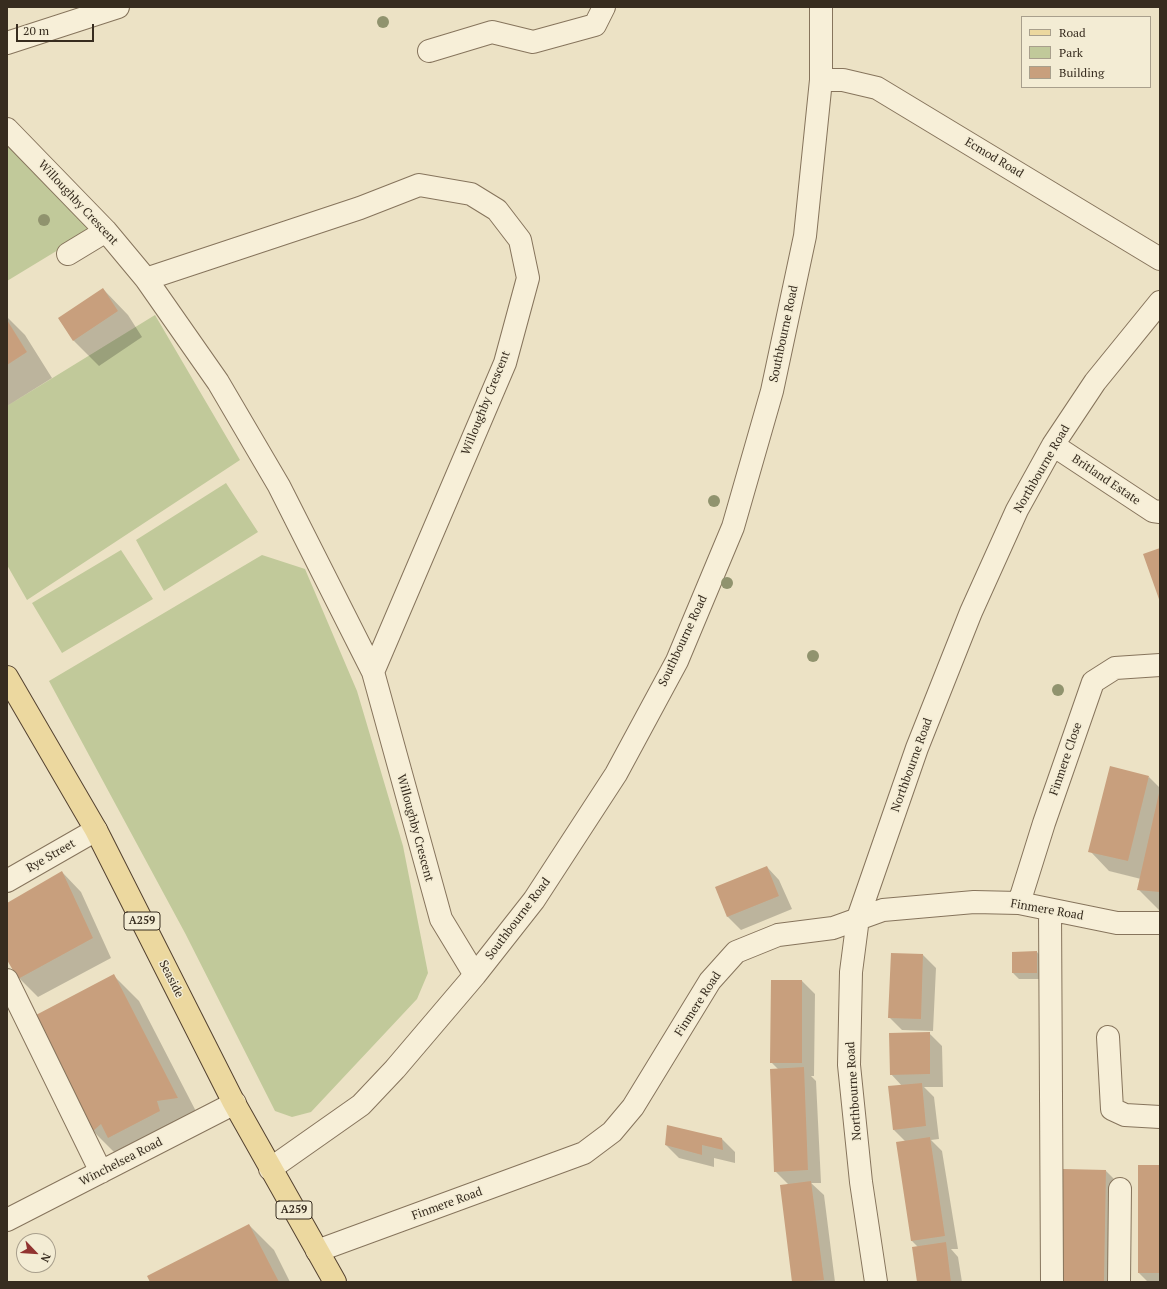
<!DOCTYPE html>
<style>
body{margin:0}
#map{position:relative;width:1167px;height:1289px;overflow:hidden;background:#ece2c5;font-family:"PT Serif",serif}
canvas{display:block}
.frame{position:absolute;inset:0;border:8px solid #372c1f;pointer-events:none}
.legend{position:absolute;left:1021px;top:16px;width:130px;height:72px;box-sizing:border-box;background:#f3ecd4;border:1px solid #a89f8c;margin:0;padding:5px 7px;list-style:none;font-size:12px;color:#372c1f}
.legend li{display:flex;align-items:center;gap:8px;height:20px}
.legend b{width:20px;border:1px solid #a89f8c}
.north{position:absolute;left:16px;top:1233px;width:40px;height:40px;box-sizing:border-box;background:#f3ecd4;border:1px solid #a89f8c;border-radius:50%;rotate:115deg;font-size:11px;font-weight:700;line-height:16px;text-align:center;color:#372c1f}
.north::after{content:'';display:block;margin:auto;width:14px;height:18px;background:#913330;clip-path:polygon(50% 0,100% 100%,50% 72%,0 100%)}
.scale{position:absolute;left:16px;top:24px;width:78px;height:18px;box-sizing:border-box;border:2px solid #372c1f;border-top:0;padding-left:5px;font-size:12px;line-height:14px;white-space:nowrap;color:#372c1f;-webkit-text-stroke:3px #f3ecd4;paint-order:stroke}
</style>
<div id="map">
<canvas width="1167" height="1289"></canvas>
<div class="frame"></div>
<ul class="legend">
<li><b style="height:5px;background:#ecd89f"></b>Road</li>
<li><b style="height:11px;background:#c1c99a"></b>Park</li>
<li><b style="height:11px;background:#c89f7d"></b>Building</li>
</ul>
<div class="north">N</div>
<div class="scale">20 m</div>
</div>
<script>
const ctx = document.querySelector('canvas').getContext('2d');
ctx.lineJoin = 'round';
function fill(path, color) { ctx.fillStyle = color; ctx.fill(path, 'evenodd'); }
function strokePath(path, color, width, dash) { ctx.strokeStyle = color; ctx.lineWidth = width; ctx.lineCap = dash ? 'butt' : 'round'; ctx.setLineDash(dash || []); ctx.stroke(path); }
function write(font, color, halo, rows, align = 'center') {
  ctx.font = font + ' "PT Serif",serif'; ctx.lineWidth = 3; ctx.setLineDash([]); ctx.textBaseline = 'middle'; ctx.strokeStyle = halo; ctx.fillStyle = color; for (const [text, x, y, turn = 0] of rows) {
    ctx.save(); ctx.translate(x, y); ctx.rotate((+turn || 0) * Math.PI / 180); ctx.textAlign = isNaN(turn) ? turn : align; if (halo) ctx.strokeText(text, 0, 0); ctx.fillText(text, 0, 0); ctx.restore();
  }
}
fill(new Path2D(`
 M7 145 91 230 7 281Z
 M155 315 240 460 27 600 7 565V406Z
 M226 483 258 532 164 591 136 540Z
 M121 550 153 599 62 653 32 603Z
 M262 555 305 569 357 691 403 846 428 973 417 999 311 1112 292 1117 275 1111 185 933 49 681Z`), '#c1c99a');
fill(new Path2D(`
 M103 289 128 315 142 337 99 366 74 341 59 319Z
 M7 317 25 335 52 378 7 406Z
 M1149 777 1160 788V911L1138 889 1141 879 1109 871 1090 851Z
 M767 867 779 880 792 909 741 930 728 917 716 888Z
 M62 872 81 892 111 958 38 997 19 978 7 958V905Z
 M1037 952 1043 959V979H1019L1013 973Z
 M923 955 936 968 933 1031 902 1030 889 1017Z
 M114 976 139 1001 202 1123 118 1156 93 1131Z
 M802 981 815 994 814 1076H811L816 1081 821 1183H811L824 1195 835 1282H793L781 1186 789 1185 775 1171 778 1069 771 1062Z
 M929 1033 942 1046 943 1087H924L934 1097 939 1139 931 1140 942 1151 958 1249H951L958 1257 962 1282H918V1247L912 1241 906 1142 894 1130 902 1086 891 1074Z
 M722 1139 735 1152V1163L714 1158V1167L679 1158 666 1145Z
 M1160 1166V1282H1148L1139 1273Z
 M1106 1171 1125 1190 1124 1282H1063Z
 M249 1225 274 1250 290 1282H151Z`), '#0003');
fill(new Path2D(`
 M103 288 118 311 73 341 58 318Z
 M7 320 27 352 7 365Z
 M1160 548V602L1143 554Z
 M1110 766 1149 776 1128 861 1088 852Z
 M1159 793H1160V892L1137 890Z
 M767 866 779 896 727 917 715 887Z
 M62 871 93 938 18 979 7 960V903Z
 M1037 951V973H1012V952Z
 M891 953 923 954 921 1019 888 1018Z
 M114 974 178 1098 157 1101 160 1111 108 1138 101 1124 92 1132 36 1015Z
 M771 980H802V1063H770Z
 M930 1032V1074L890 1075 889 1033Z
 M804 1067 808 1170 774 1172 770 1069Z
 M922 1083 926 1126 893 1130 888 1086Z
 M667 1125 722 1138 723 1150 702 1145V1155L665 1145Z
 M930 1137 945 1236 911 1241 896 1142Z
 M1138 1165H1160V1273H1138Z
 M1063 1169 1106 1170 1104 1282H1062Z
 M811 1181 824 1280 792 1282 780 1185Z
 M249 1224 279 1282H150L147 1276Z
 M946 1242 951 1282H917L912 1247Z`), '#c89f7d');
const minor = new Path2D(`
 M7 43 118 7
 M429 51 492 32 533 42 595 25 604 7
 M821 80H843L877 88 1160 259
 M7 129 106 231 146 279 218 382 279 486 373 672 441 919 475 975
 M68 254 106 231
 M146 279 360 208 419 185 471 194 497 210 520 240 528 278 505 363 373 672
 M1053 445 1153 511 1160 512
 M7 881 96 830
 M1019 903 1044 823 1093 682 1115 668 1160 665
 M1050 910 1052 1282
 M7 980 101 1172
 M1108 1037 1112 1109 1125 1115 1160 1117
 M270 1169 361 1105 395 1069 475 975 534 900 616 774 677 661 733 527 772 391 805 236 821 80V7
 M7 1220 235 1103
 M317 1251 584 1153 612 1132 633 1107 710 981 736 952 778 935 833 928 883 910 974 902 1019 903 1117 923H1160
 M876 1282 861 1182 849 1065 851 972 858 918 917 748 971 612 1017 510 1053 445 1095 382 1160 302
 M1119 1282 1120 1189`);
const major = new Path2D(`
 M7 677 96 830 233 1101 335 1282`);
strokePath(minor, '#86745c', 24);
strokePath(major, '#544230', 24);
strokePath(minor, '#f7efd8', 22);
strokePath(major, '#ecd89f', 22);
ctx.fillStyle = '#90936e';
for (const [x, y] of [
 [383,22],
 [44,220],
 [714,501],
 [727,583],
 [813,656],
 [1058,690]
]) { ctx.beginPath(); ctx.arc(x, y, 6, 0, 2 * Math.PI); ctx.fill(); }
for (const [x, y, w] of [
 [142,921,36],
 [294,1210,36]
]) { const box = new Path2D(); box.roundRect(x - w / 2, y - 9, w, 18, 3); ctx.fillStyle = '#f3ecd4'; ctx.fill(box); strokePath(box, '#372c1f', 1); }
write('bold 11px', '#372c1f', null, [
 ["A259",142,921],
 ["A259",294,1210]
]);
write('12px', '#372c1f', '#f3ecd4', [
 ["Ecmod Road",994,158,31],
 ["Willoughby Crescent",78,203,47],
 ["Southbourne Road",784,334,-78],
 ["Willoughby Crescent",486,403,-68],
 ["Northbourne Road",1042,469,-60],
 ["Britland Estate",1106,480,34],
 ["Southbourne Road",683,641,-65],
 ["Finmere Close",1066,759,-71],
 ["Northbourne Road",912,765,-70],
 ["Willoughby Crescent",415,828,75],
 ["Rye Street",51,856,-30],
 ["Finmere Road",1047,910,10],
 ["Southbourne Road",518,919,-53],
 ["Seaside",171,979,63],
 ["Finmere Road",698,1004,-57],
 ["Northbourne Road",854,1091,-94],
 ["Winchelsea Road",121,1162,-27],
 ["Finmere Road",447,1204,-20]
]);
</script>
